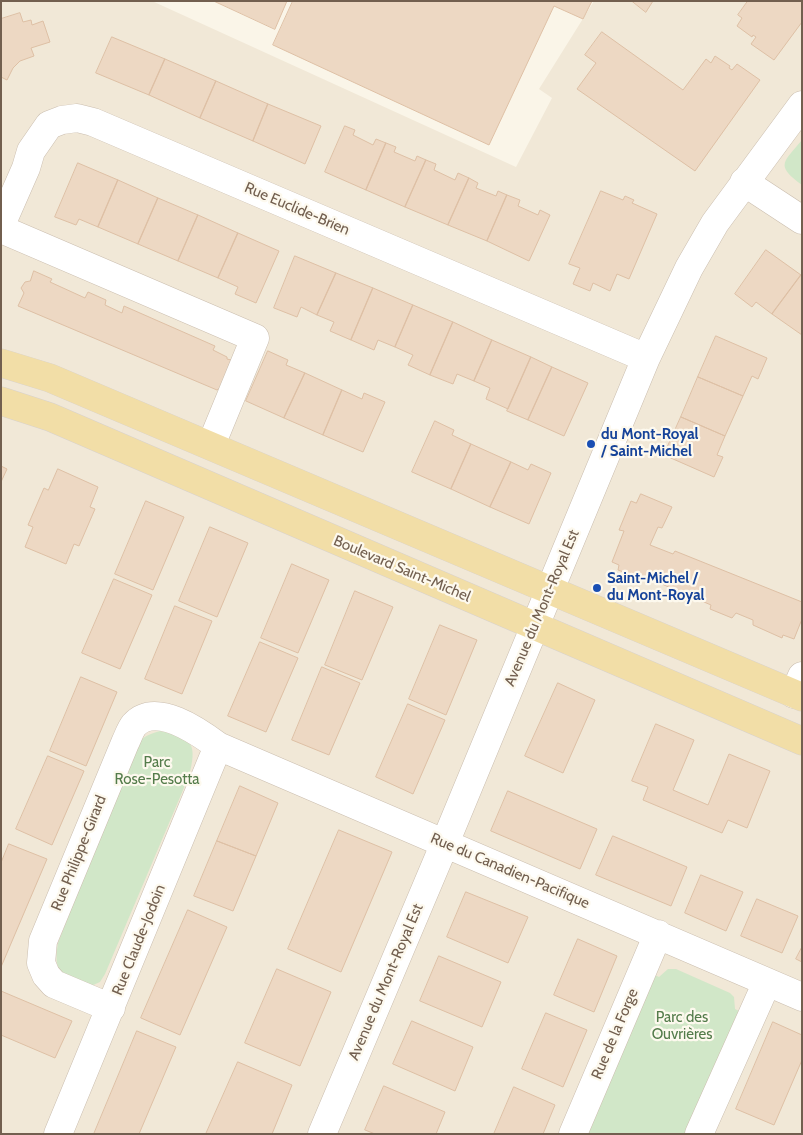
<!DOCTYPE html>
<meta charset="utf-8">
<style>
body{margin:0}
#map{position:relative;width:803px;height:1135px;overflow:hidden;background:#faf5e8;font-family:Cabin,sans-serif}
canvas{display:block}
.frame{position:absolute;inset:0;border:2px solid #725f4f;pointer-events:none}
</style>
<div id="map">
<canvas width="803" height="1135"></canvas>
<div class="frame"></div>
</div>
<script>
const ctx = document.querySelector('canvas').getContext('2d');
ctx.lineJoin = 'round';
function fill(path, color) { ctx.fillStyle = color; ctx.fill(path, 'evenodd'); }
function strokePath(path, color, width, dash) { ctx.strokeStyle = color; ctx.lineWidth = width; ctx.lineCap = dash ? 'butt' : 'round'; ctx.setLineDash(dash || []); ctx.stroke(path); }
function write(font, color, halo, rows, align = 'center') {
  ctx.font = font + ' Cabin,sans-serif'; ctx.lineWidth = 4.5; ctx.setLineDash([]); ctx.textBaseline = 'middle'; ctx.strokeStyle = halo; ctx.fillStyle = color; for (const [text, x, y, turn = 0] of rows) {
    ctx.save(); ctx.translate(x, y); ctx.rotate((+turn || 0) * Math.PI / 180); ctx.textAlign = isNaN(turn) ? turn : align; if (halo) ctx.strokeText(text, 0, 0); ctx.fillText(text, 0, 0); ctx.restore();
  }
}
fill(new Path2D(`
 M1 1H152L516 167 552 98 539 89 594 1H802V1134H1Z`), '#f1e8d7');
fill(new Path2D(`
 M802 140V185C775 165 783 163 802 140Z
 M160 731C194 737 197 745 189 776L105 974 100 982 91 986C64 975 52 976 58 943L130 758C139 741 141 736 160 731Z
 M668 969H676L730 993 734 997 735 1009 739 1011 686 1134H587L655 975 659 977Z`), '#d1e7c8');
const building = new Path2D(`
 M214 1H287L275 29Z
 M293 1H592L583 19 554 6 489 145 273 45Z
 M632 1H653L646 12Z
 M748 1H802V22L774 60 751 44 756 37 753 35 752 37 737 26 742 18 738 15Z
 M20 13 23 22 31 20 32 25 43 21 50 42 31 48 34 56 20 61 13 68 7 80 1 77V19Z
 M602 32 683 90 706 59 711 63 715 56 730 66 729 68 732 70 737 64 760 80 695 171 577 89 596 63 585 55Z
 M112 37 165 59 149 95 96 73Z
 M165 59 216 81 200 118 149 95Z
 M216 81 268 104 253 141 200 118Z
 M268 104 321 126 305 164 253 141Z
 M345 126 355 130 353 135 373 145 376 139 386 143 366 190 325 172Z
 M386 143 396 147 394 152 415 161 417 156 426 160 405 207 366 190Z
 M426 160 436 164 434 170 455 180 458 173 469 178 448 225 405 207Z
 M78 163 118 180 98 227 79 219 76 225 55 217Z
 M469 178 478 183 476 188 496 196 498 191 507 195 487 241 448 225Z
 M118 180 158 198 138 244 98 227Z
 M601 191 623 200 625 196 634 200 632 203 657 214 629 279 617 274 610 291 593 283 590 291 573 284 580 268 569 264Z
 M507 195 520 200 518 206 538 215 540 210 550 215 529 261 487 241Z
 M158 198 198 215 178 261 138 244Z
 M198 215 238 233 218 278 178 261Z
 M238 233 279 251 256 303 235 294 238 287 218 278Z
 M766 250 801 275 772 314 756 302 752 307 735 294Z
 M295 256 336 273 317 315 301 307 297 317 274 308Z
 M34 271 52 279 50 282 85 298 88 292 106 300 105 305 122 313 124 306 215 346 213 350 227 357V359L231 360 220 388 217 390 18 306 24 293 21 288 25 282 30 281Z
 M336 273 373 288 351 340 330 331 334 322 317 315Z
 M801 275 802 276V335L772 314Z
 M373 288 413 305 395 347 378 340 374 350 351 340Z
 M413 305 453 322 430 375 408 365 413 355 395 347Z
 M453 322 492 340 474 381 457 374 453 384 430 375Z
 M716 336 767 358 758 379 752 376 743 396 698 377Z
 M492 340 531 357 508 409 486 399 490 388 474 381Z
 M268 351 288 360 286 365 305 373 284 418 246 401Z
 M531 357 552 367 528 420 507 411Z
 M552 367 588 383 564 436 528 420Z
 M305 373 342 390 323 435 284 418Z
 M698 377 743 396 725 436 681 417Z
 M342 390 362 399 364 393 385 402 363 452 323 435Z
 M681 417 725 436 717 455 723 457 714 477 664 455Z
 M435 421 454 430 452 435 471 444 451 489 412 472Z
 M471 444 511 462 490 507 451 489Z
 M511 462 528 470 531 464 551 473 529 524 490 507Z
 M1 466 7 469 1 482Z
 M58 469 98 487 90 507 95 509 79 546 74 544 66 564 25 547 33 527 28 525 44 488 48 490Z
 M641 494 672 507 662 528 658 527 650 545 673 554 675 551 802 602V619L794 639 783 635 782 638 753 625V620L736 613 732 618 710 609 711 605 690 596 688 601 671 594 673 589 651 579 649 582 618 570 619 565 612 562 624 531 619 530 631 501 636 503Z
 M146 501 184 517 153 590 115 574Z
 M210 527 248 543 217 617 179 601Z
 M292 564 329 580 298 653 261 638Z
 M114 579 152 595 120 669 82 653Z
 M355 591 393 607 362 680 325 665Z
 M175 606 212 621 182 694 145 679Z
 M440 625 477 640 446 715 409 699Z
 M260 642 298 658 266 732 228 716Z
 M322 667 360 683 329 755 292 740Z
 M81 677 117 692 86 766 50 751Z
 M558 683 595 700 563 773 525 756Z
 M408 704 445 720 413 794 376 777Z
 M656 724 694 740 673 790 708 805 729 754 770 771 747 828 728 820 722 833 643 800 648 787 632 781Z
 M48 756 84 771 52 845 16 829Z
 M240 786 278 803 256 856 217 841Z
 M508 791 597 829 580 869 491 831Z
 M339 830 392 852 341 972 288 949Z
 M613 836 687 867 671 906 596 875Z
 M217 841 256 856 233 911 194 896Z
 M9 844 47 859 1 967V863Z
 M701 875 743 892 726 931 685 913Z
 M466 892 528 917 508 963 447 937Z
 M757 899 798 916 782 953 741 936Z
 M188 910 227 927 180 1035 141 1018Z
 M578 939 617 956 594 1012 554 995Z
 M802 947V962L796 959Z
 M439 956 501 982 482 1027 420 1001Z
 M277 969 331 992 300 1066 245 1043Z
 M1 991 72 1021 55 1058 1 1035Z
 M546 1013 587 1030 563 1087 522 1069Z
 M412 1021 473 1047 455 1091 393 1064Z
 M773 1022 802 1035V1060L774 1125 736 1109Z
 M137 1031 176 1047 139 1134H94Z
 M238 1062 292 1085 272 1134H206Z
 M384 1086 445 1112 436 1134H375L365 1130Z
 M514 1087 555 1105 543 1134H494Z`);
fill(building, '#edd8c3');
strokePath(building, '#dec0a5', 1);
const minor = new Path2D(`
 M744 182 802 220
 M1 225 26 168 31 151 49 125 62 120 77 118 93 122 646 358
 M1 229 255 338 211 445
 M794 694 802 676
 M111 1008 54 984 46 975 41 963 43 941 125 743C128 737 130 730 134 725 156 701 199 732 218 746L802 997
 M58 1134 218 746
 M322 1134 445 843 646 358 689 268 715 223 802 105
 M573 1134 658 934
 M699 1134 767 982`);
const major = new Path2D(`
 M1 363 50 378 802 697
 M1 401 50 417 802 741`);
strokePath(minor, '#cbbeaf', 29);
strokePath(major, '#d8d2ce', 29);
strokePath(minor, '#fff', 28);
strokePath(major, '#f2dea7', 28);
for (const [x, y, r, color] of [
 [591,444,5,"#1a4fb4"],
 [597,588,5,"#1a4fb4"]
]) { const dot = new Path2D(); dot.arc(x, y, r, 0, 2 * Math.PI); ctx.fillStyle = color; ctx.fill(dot); strokePath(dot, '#fdf9ee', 2); }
write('15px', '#725f4f', '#fdf9ee', [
 ["Rue Euclide-Brien",297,209,23],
 ["Boulevard Saint-Michel",402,569,23],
 ["Avenue du Mont-Royal Est",542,608,-67],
 ["Rue Philippe-Girard",79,853,-68],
 ["Rue du Canadien-Pacifique",510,871,23],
 ["Rue Claude-Jodoin",139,940,-68],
 ["Avenue du Mont-Royal Est",386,982,-67],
 ["Rue de la Forge",615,1034,-67]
]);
write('bold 15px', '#164399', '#fdf9ee', [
 ["du Mont-Royal",601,435],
 ["/ Saint-Michel",601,452],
 ["Saint-Michel /",607,579],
 ["du Mont-Royal",607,596]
], 'left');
write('15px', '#547c4b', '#fdf9ee', [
 ["Parc",157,763],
 ["Rose-Pesotta",157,780],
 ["Parc des",682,1018],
 ["Ouvrières",682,1035]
]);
</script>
